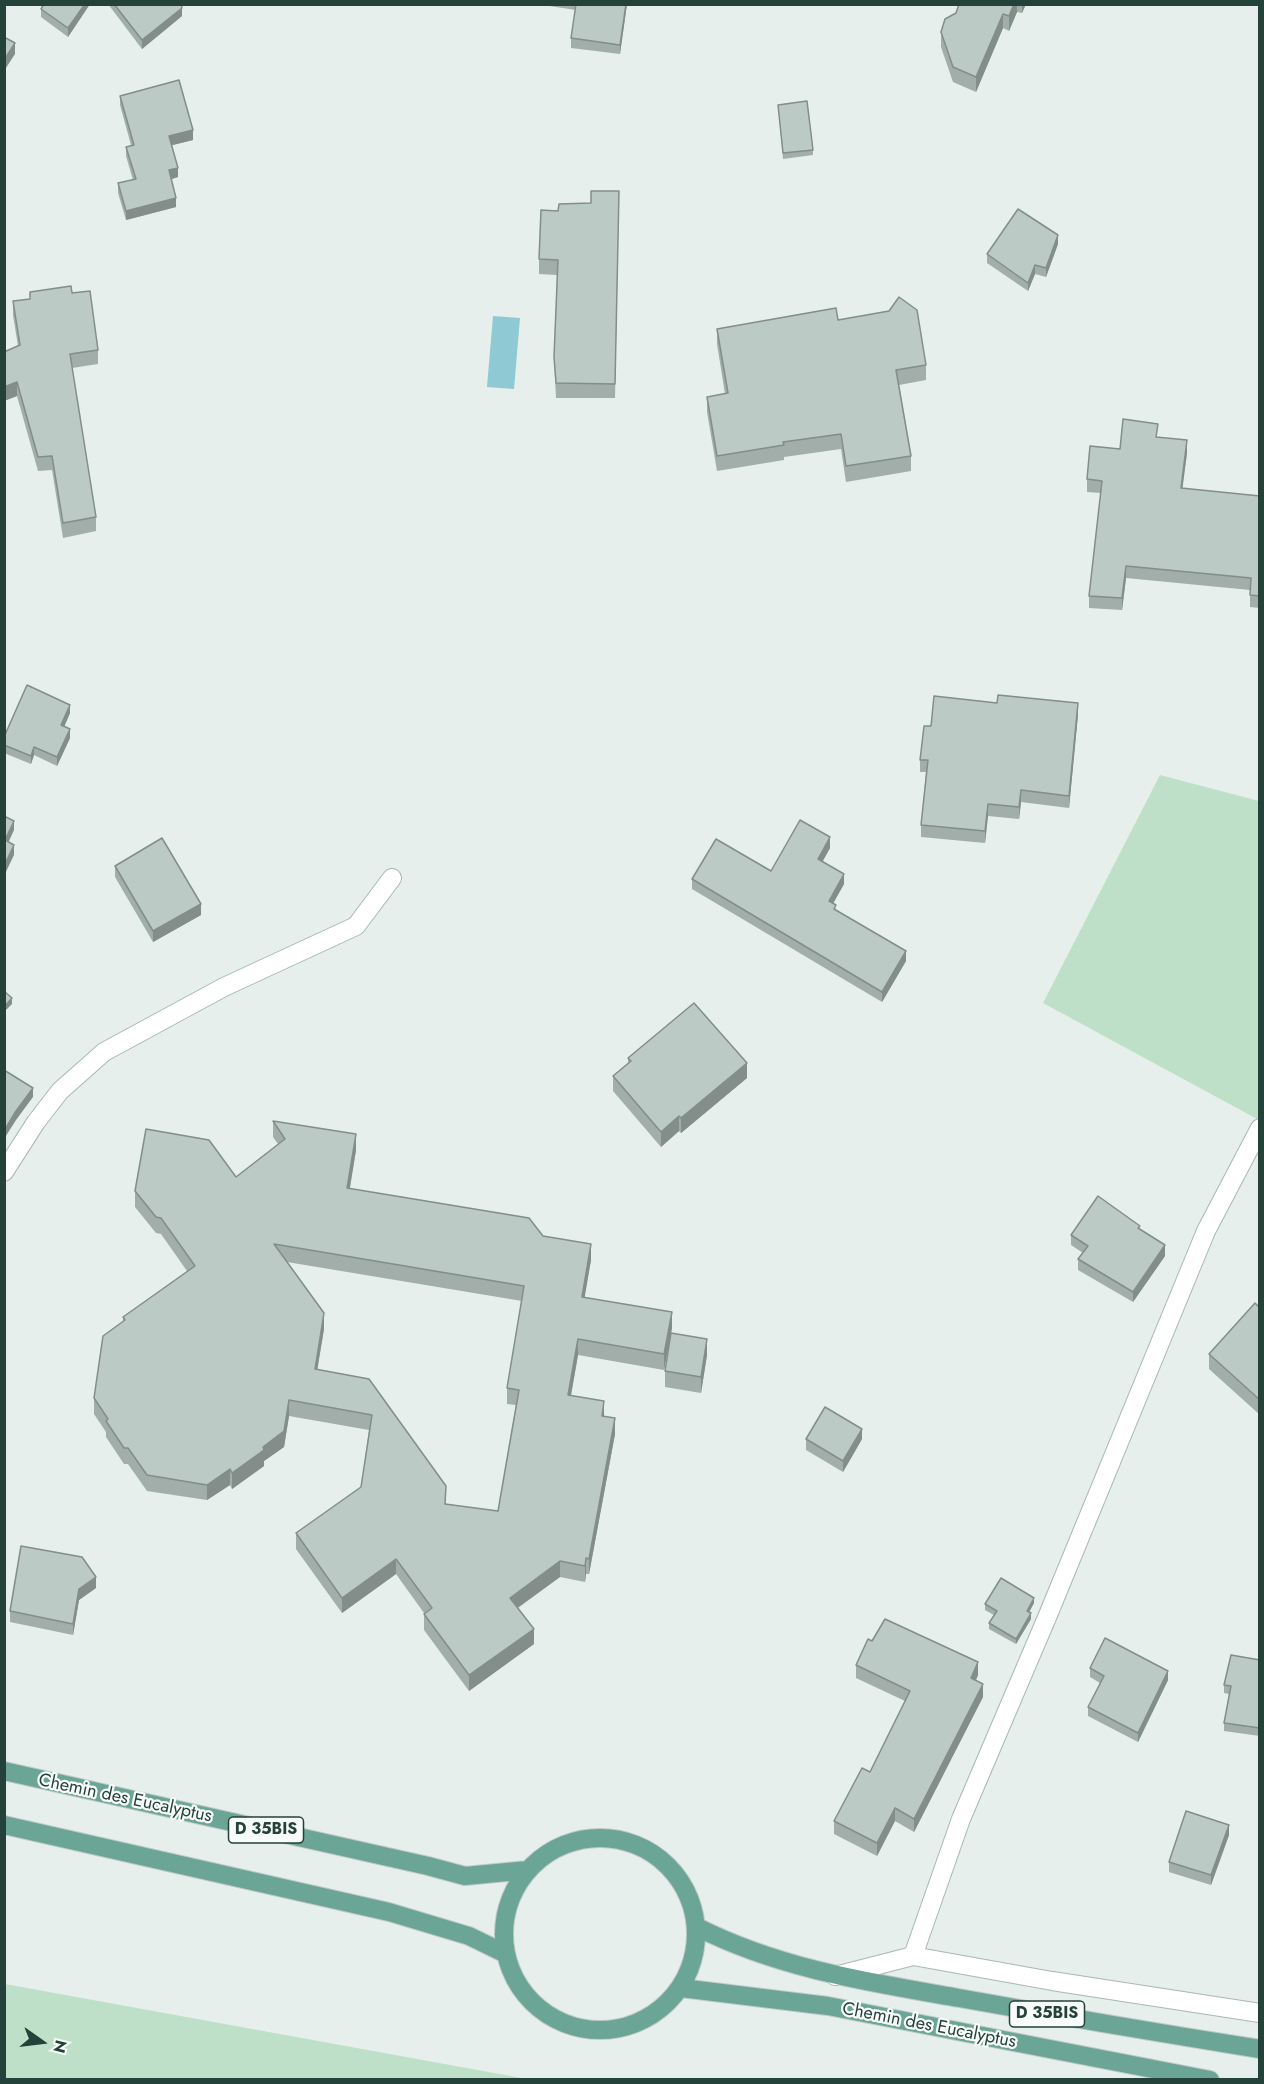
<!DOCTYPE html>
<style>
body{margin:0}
#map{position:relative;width:1264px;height:2084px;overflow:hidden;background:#e6efeb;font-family:Jost,sans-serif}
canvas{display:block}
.frame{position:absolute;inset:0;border:6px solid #24423a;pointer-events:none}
.north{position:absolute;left:12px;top:2012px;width:60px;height:60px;-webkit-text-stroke:4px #f7fbf9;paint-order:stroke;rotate:104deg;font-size:16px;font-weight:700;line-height:24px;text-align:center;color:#24423a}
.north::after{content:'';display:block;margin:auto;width:21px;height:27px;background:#24423a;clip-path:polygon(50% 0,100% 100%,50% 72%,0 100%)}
</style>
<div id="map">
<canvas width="1264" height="2084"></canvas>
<div class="frame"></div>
<div class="north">N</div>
</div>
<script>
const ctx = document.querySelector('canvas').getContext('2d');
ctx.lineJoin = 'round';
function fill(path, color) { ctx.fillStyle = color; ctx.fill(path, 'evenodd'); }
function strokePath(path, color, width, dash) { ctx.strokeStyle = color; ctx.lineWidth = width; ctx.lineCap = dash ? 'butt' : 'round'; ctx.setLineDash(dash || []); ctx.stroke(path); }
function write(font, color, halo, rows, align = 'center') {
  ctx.font = font + ' Jost,sans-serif'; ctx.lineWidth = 4.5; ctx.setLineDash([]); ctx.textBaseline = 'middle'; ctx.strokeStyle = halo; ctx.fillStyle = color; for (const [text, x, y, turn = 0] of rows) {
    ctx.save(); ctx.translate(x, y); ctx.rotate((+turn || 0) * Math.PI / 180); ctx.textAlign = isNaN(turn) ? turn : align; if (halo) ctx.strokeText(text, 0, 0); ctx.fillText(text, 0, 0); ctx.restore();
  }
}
fill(new Path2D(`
 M1160 775 1259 801V1120L1043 1003Z
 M4 1984H5L527 2079H5Z`), '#bfe0c8');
fill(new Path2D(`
 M493 316 520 318 514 389 487 387Z`), '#8ec9d4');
const street = new Path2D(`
 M4 1172 36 1122 60 1091 104 1052 224 987 356 926 392 878
 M913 1956 961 1819 1048 1615 1206 1231 1260 1128
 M835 1976 913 1956 1052 1981 1260 2013`);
const primary = new Path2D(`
 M4 1771 428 1866 465 1876 528 1870
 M4 1825 389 1912 469 1936 506 1954
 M504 1934a96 96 0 1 1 192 0a96 96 0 1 1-192 0Z
 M697 1927C780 1969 868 1982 959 1998 1059 2016 1159 2033 1260 2049
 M681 1988 828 2006 1210 2080`);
strokePath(street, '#a8b8b2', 20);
strokePath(primary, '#c2cac8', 20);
strokePath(street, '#fff', 18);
strokePath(primary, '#6aa596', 18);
fill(new Path2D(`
 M90 4 68 37 41 17V9Z
 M108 4H181L182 16 142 49Z
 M536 4H627L620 54 571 48V38L576 10Z
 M959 4H1026L1022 13 1017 12 1009 31 1003 28 976 92 953 82 941 47V32L956 13Z
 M120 96 193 140 172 145 178 177 171 179 176 207 126 220 118 193V183L133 180 126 156V147L131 145 120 105Z
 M778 105 813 150V155L783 159Z
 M619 191 615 398H556L554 357 557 275 539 274V259L558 211 591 203Z
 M1058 244 1046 277 1035 274 1028 291 987 263V254Z
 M30 292 72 293 98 350V364L72 368 96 517V531L63 538 52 470 38 471 17 396 4 401V352L18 346 13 315V301L30 299Z
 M838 320 926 365V380L899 385 911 456V471L846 482 841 449 784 457V460L717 471 707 412V397L725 394 717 344V329Z
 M1158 437 1187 453 1182 488 1260 496V608L1250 607V590L1126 578 1122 610 1089 608V596L1101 493 1087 492V479L1120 449Z
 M70 713 64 727 70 738 57 766 34 755 31 764 4 753V737Z
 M1078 715 1069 808 1021 802 1019 819 988 816 985 843 921 837V825L926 772H920V760L931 726Z
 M830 848 823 861 844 884 833 903 836 910 906 961 882 1002 692 889V879L771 871Z
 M115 866 201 915 153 942 115 877Z
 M628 1058 747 1078 681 1133 679 1131 661 1147 613 1091V1076L628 1063Z
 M273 1121 356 1150 350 1188 543 1236 591 1260 584 1297 672 1328 664 1370 578 1355 571 1396 604 1417 615 1434 589 1574H586L585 1582 560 1577 518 1608 534 1644 469 1691 424 1630V1613L396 1574 342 1613 296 1549V1533L361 1487 369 1430 289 1416 284 1447 264 1461V1466L232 1489 230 1485 207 1500 147 1491 128 1464H124L106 1437V1432L94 1414V1398L123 1322V1317L187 1271 161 1234 156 1233 135 1207V1191L236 1177 278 1144 273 1137ZM287 1262 522 1301 507 1388V1404L516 1405 498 1511 446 1504 369 1379 317 1369 324 1329Z
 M1140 1229 1165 1256 1133 1302 1078 1270V1259L1083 1253 1071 1245V1235Z
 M1260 1308V1415L1209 1369V1354Z
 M707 1355 701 1393 665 1387V1371Z
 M806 1439H862L843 1472 806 1450Z
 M96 1588 79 1600 73 1635 10 1622V1611Z
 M1034 1603 1029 1612 1031 1619 1016 1644 989 1629V1623L994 1615 985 1610V1604Z
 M872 1641 978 1675 976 1680 983 1697 914 1832 895 1821 877 1856 834 1834V1821L870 1772 905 1701 856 1678V1665Z
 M1260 1660V1736L1224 1731V1723L1229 1694 1224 1693V1685Z
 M1090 1668 1168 1680 1138 1742 1088 1716V1707L1100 1683 1090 1677Z
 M1229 1835 1211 1885 1169 1872V1862Z`), '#a1aea9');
fill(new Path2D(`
 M85 4H90L68 37V28Z
 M626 4H627L620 54V45Z
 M1014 4H1017V12L1009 31V16Z
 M1022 4H1026L1022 13Z
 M182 8V16L142 49V40Z
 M1003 14V28L976 92V77Z
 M15 43V54L4 71V60Z
 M193 130V140L169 146V136Z
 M178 168V177L169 180V170Z
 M176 198V207L126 220V211Z
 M1058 235V244L1046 277V268Z
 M1035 265V274L1028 291V283Z
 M17 382V396L4 401V387Z
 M1187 440V453L1181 500V488Z
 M1126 566V578L1122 610V598Z
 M1078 703V715L1069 808V796Z
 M70 705V713L61 734V725Z
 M70 729V738L57 766V757Z
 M34 747V755L31 764V756Z
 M1021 790V802L1019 819V807Z
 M988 804V816L985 843V831Z
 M14 821V830L5 850V840Z
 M830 837V848L818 869V859Z
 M14 845V855L4 876V866Z
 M844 874V884L829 911V901Z
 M201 904V915L153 942V931Z
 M906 951V961L882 1002V992Z
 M12 998V1004L4 1012V1007Z
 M747 1063V1078L681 1133V1118Z
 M33 1088V1097L16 1120 4 1139V1131L16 1111Z
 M679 1116V1131L661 1147V1132Z
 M356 1134V1150L347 1204V1188Z
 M591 1244V1260L582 1313V1297Z
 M1165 1245V1256L1133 1302V1292Z
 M672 1312V1328L664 1370V1354Z
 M324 1313V1329L315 1384V1369Z
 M578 1339V1355L568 1411V1395Z
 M707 1339V1355L701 1393V1377Z
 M289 1400V1416L284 1447 264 1461V1466L232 1489V1473L263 1447Z
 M604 1401V1417L602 1416Z
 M615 1418V1434L589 1574V1559Z
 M862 1429V1439L843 1472V1461Z
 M230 1469V1485L207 1500V1485Z
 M586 1558V1574L585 1582V1566Z
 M396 1559V1574L342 1613V1598Z
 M560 1561V1577L510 1613V1598Z
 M96 1577V1588L79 1600 73 1635V1624L79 1589Z
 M1034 1598V1603L1027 1616V1611Z
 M1031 1613V1619L1016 1644V1639Z
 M534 1629V1644L469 1691V1675Z
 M978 1662V1675L971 1691V1678Z
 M1168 1671V1680L1138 1742V1733Z
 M983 1684V1697L914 1832V1819Z
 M895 1808V1821L877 1856V1843Z
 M1229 1825V1835L1211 1885V1875Z`), '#838d89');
const building = new Path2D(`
 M44 4H85L68 28 41 9Z
 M114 4H181L182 8 142 40Z
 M576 4H626L620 45 571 38Z
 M959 4H1014L1009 16 1003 14 976 77 953 67 941 32 945 19 956 13Z
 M4 37 15 43 4 60Z
 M179 80 193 130 169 136 178 168 169 170 176 198 126 211 118 183 136 179 126 147 134 145 120 96Z
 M807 101 813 150 783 153 778 105Z
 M591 191H619L615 384 556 383 554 357 558 260 539 259 541 210 558 211 559 204 591 203Z
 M1018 209 1058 235 1046 268 1035 265 1028 283 987 254Z
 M71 286 72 293 90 291 98 350 70 354 96 517 63 523 52 456 38 457 17 382 4 387V352L20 345 13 301 30 299V292Z
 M899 297 917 310 926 365 896 370 911 456 846 466 841 434 783 442 784 445 717 456 707 397 728 393 717 329 836 308 838 320 889 311Z
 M1123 419 1158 424 1156 437 1187 440 1181 488 1260 496V596L1250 595 1251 578 1126 566 1122 598 1089 596 1102 481 1087 479 1090 446 1120 449Z
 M27 685 70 705 61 725 70 729 57 757 34 747 31 756 4 745V737Z
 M998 695 1078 703 1069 796 1021 790 1019 807 988 804 985 831 921 825 928 760H920L924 726H931L934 696 997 703Z
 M4 816 14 821 5 840 14 845 4 866Z
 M800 820 830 837 818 859 844 874 829 901 836 905 834 909 906 951 882 992 692 879 716 839 771 871Z
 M162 838 201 904 153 931 115 866Z
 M4 991 12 998 4 1007Z
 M694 1003 747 1063 681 1118 679 1116 661 1132 613 1076 631 1061 628 1058Z
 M4 1070 33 1088 16 1111 4 1131Z
 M273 1121 356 1134 347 1188 529 1218 543 1236 591 1244 582 1297 672 1312 664 1354 578 1339 568 1395 604 1401 602 1416 615 1418 589 1559 586 1558 585 1566 560 1561 510 1598 534 1629 469 1675 424 1614 432 1608 396 1559 342 1598 296 1533 361 1487 372 1415 289 1400 284 1431 263 1447 264 1450 232 1473 230 1469 207 1485 147 1475 128 1448H124L106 1421 108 1419 94 1398 103 1336 125 1320 123 1317 195 1266 161 1218 156 1217 135 1191 146 1129 209 1140 236 1177 285 1139ZM274 1244 524 1286 507 1388 519 1390 498 1511 445 1504 446 1486 369 1379 315 1369 324 1313Z
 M1098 1196 1140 1226 1138 1228 1165 1245 1133 1292 1078 1259 1088 1246 1071 1235Z
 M1255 1303 1260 1308V1400L1209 1354Z
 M671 1333 707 1339 701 1377 665 1371Z
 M825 1407 862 1429 843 1461 806 1439Z
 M21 1546 82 1557 96 1577 79 1589 73 1624 10 1611Z
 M1001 1578 1034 1598 1027 1611 1031 1613 1016 1639 989 1623 997 1611 985 1604Z
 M885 1619 978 1662 971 1678 983 1684 914 1819 895 1808 877 1843 834 1821 862 1768 870 1772 910 1691 856 1665 868 1639 872 1641Z
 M1105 1638 1168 1671 1138 1733 1088 1707 1104 1676 1090 1668Z
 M1231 1655 1260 1660V1728L1224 1723 1231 1686 1224 1685Z
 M1186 1811 1229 1825 1211 1875 1169 1862Z`);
fill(building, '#bbcac4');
strokePath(building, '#838d89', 1.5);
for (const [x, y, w] of [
 [266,1830,75],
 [1047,2014,75]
]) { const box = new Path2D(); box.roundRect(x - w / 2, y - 13, w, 26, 4.5); ctx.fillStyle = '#f7fbf9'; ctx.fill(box); strokePath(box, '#24423a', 1.5); }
write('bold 16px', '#24423a', null, [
 ["D 35BIS",266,1830],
 ["D 35BIS",1047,2014]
]);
write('18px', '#24423a', '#f7fbf9', [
 ["Chemin des Eucalyptus",125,1799,12],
 ["Chemin des Eucalyptus",929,2026,11]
]);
</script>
